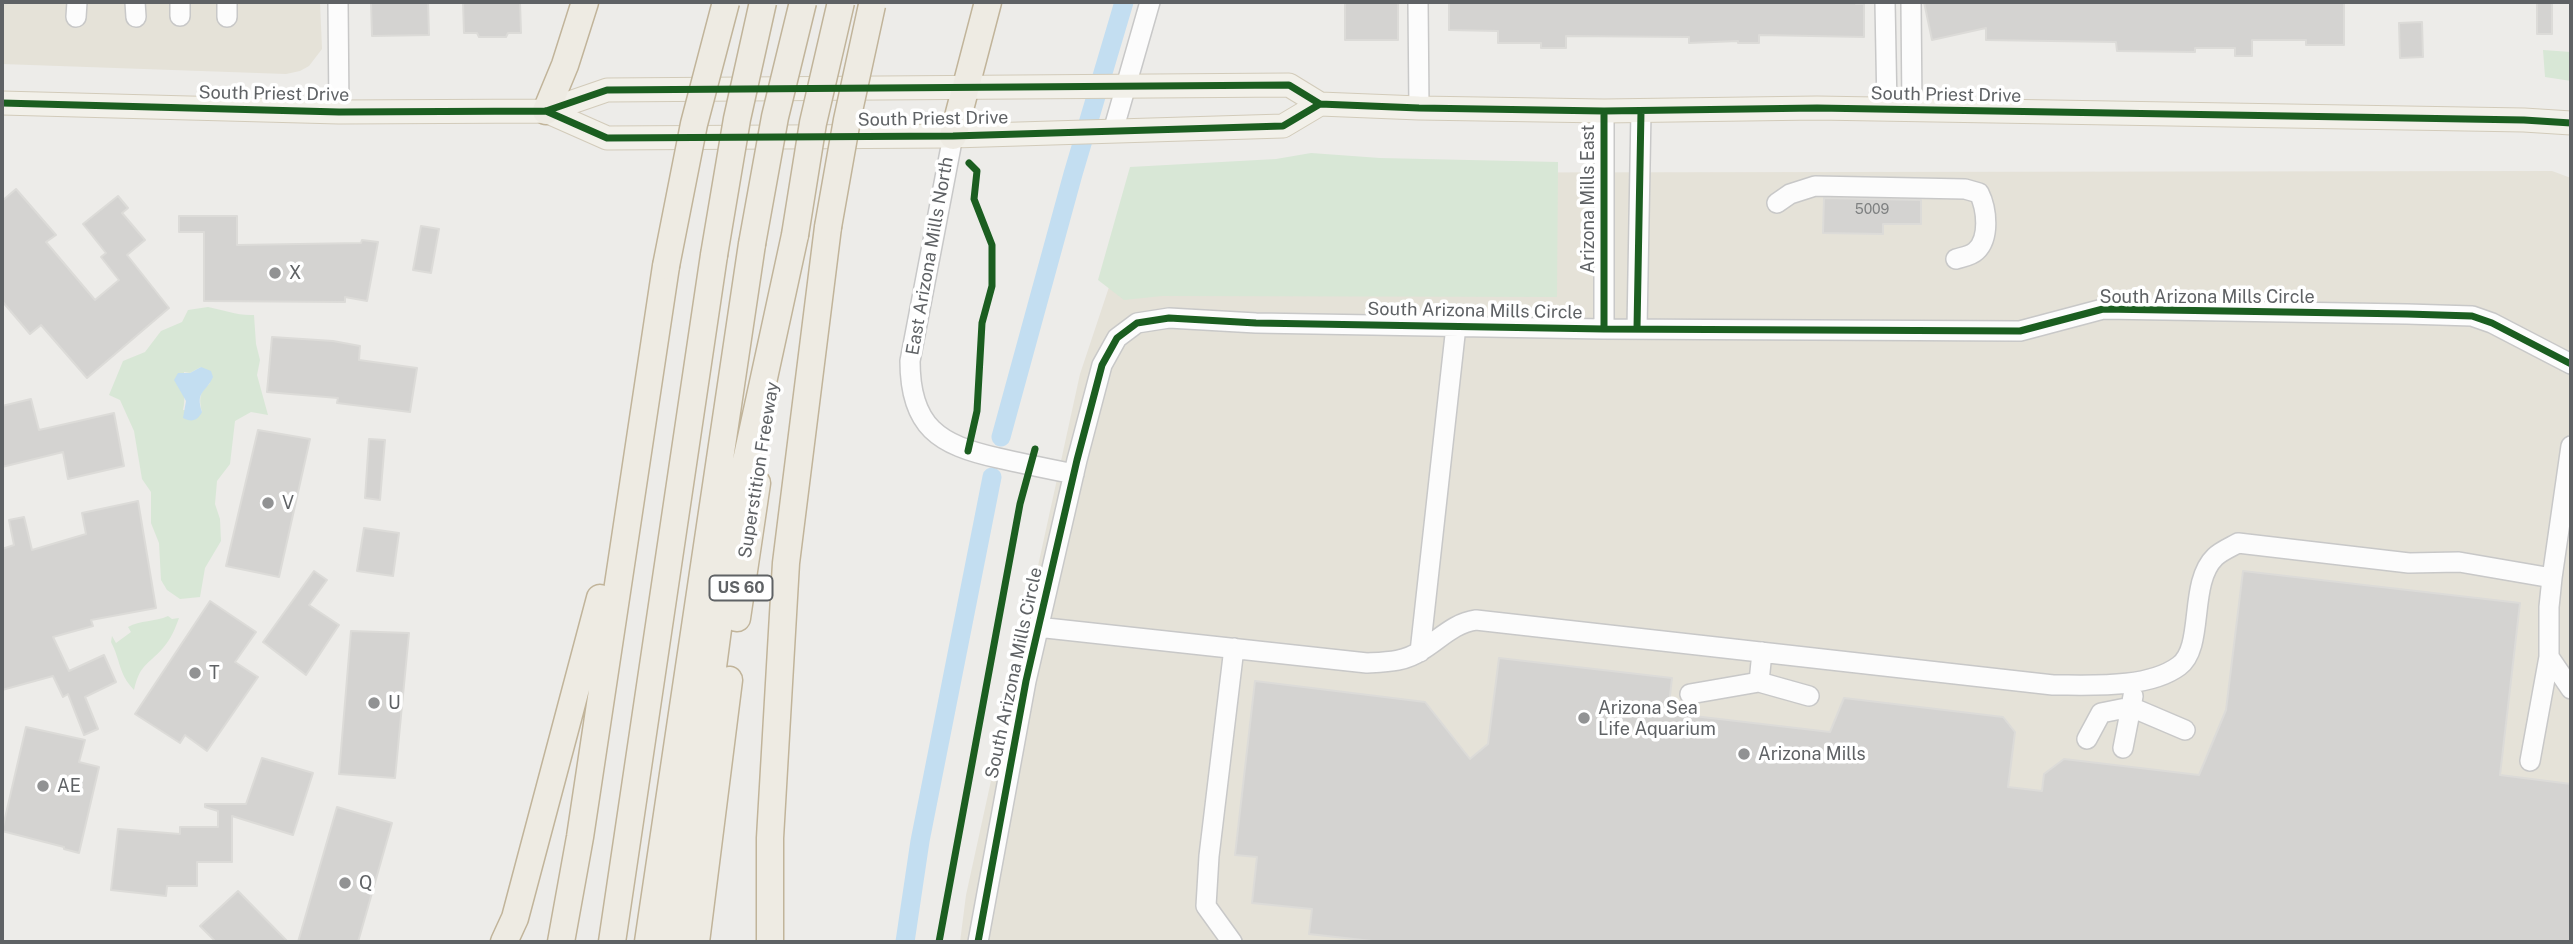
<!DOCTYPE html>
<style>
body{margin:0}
#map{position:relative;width:2573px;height:944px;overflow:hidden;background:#edece9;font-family:"Public Sans",sans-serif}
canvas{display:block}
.frame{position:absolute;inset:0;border:4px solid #5f6265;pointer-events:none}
</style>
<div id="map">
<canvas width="2573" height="944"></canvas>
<div class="frame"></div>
</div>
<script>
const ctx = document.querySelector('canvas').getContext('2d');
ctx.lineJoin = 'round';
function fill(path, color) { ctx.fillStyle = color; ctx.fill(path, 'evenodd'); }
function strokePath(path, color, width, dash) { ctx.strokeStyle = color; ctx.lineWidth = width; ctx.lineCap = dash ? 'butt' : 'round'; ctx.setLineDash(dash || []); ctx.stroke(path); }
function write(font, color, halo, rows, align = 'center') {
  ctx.font = font + ' "Public Sans",sans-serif'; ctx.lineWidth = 7; ctx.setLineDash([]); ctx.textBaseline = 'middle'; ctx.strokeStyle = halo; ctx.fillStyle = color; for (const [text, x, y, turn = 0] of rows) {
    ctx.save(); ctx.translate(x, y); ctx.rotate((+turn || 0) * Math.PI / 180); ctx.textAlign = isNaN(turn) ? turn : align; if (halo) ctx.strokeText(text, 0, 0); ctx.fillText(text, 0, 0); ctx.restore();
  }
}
fill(new Path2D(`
 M2 2H320L322 49 309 66 300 71 286 74 2 64Z
 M2552 171 2571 178V942H960L966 895 1080 374 1109 287 1155 173Z`), '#e5e2d8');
fill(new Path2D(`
 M2543 50 2571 52V81L2545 77Z
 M1311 153 1380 158 1558 162 1557 297 1162 296 1124 300 1098 280 1130 167 1276 159Z
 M208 307C224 310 238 316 254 315L256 344 260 360 257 375 268 415 251 412 235 421 230 464 217 481 215 504 220 519 221 541 205 568 200 597 180 599 167 590 161 580 159 543 151 523V492L142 479 134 431 120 400 109 395 123 361 145 352 161 331 182 322 188 310ZM201 367 210 383C199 392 199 399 202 412L183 410C186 398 183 385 184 372L190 373Z
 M168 616 172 619 179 618C175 629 171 639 163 648 147 666 140 664 134 690 118 673 121 661 111 642L112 636 116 643 131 632 128 627C140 620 155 622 168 616Z`), '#d8e7d6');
fill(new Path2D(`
 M201 367 211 371 213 377C206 393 195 391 202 412 198 420 192 423 183 418L186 401 174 380 178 373H190Z`), '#c3def1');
strokePath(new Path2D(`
 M1001 437 1073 174 1124 2
 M905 942 920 841 992 477`), '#c3def1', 19);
const building = new Path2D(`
 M371 2H428L429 35 372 36Z
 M463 2H520L521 33H508L506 37H479L477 33H464Z
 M1345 2H1398V40H1345Z
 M1449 2H1856V4H1864V37L1759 35V43H1738V41L1689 43V37L1566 36V48H1541V43H1498V31L1449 30Z
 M1924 2 2344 3V45H2306V40H2252V56H2235V48H2195V52L2117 51 2116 42 1986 40V28L1932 40Z
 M2537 2H2552V34H2537Z
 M2422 22 2423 57 2400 58 2399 23Z
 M16 189 56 235 46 242 95 300 119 280 101 257 106 253 83 224 118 196 128 208 122 213 145 240 127 255 169 308 87 378 41 325 30 334 2 301V201Z
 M1824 198 1921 200V224H1883V234L1823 233Z
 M179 216H237V245L361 243 362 240 378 242 367 301 345 297V302L204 301V232H179Z
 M421 226 439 229 431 273 413 270Z
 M272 337 333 341 360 346 359 360 417 368 410 412 337 403 338 398 267 392Z
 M31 399 39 430 114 413 124 466 68 479 63 452 2 467V406Z
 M258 430 310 439 279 577 226 566Z
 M369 439 385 440 380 500 365 498Z
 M138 501 156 608 91 620 93 626 53 637 69 671 104 655 116 682 85 697 98 729 84 735 68 694 63 697 53 676 2 690V549L14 545 9 520 24 517 32 550 86 534 82 513Z
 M364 528 399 533 393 576 357 571Z
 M314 571 327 580 309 605 339 625 306 675 263 642Z
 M2243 571 2520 603 2500 775 2571 784V942H1381L1309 934 1312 909 1252 903 1257 857 1235 855 1255 681 1425 702 1470 759 1488 744 1499 658 1672 678 1668 713 1830 732 1844 698 2003 717 2015 732 2008 787 2042 791 2044 774 2064 759 2199 775 2226 710Z
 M210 601 256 632 235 662 258 677 207 751 185 735 180 743 135 714Z
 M351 631 409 633 395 778 339 774Z
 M26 727 85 740 79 762 99 767 79 853 64 849V847L2 831Z
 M262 758 313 773 293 835 232 816V862H197V886H167L166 896 111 890 118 829 180 834V827H218V811L205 807V804H246Z
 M337 807 392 823 358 942H298Z
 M238 891 288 942H216L200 926Z`);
fill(building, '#d4d3d1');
strokePath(building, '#dcdbd8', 2);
const minor = new Path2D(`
 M135 2 136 17
 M227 2V17
 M338 2 339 112
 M1418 2 1419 108
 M1885 2 1887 109
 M1911 2 1912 110
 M180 16V2
 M76 17 77 2
 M1113 131 1150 2
 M953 136 910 361C910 427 939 445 998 458 1024 464 1049 469 1074 474
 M1777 203 1790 194 1815 186 1965 189 1979 193C1987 209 1990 238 1976 251 1971 256 1962 257 1956 259
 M1637 328 1641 111
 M1604 329V111
 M2552 578 2571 446
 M1037 627 1367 663C1387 662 1405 662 1422 650 1440 639 1454 623 1476 620L2053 685C2090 685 2148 689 2179 666 2205 647 2188 583 2215 557 2221 551 2231 547 2238 543L2409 563 2459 562 2552 578 2549 607V657L2571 689
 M1420 652 1456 326
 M1759 682 1809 696
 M1690 694 1759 682 1762 652
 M2133 696 2131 707 2185 730
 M2087 739 2101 713 2131 707 2123 748
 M2530 761 2549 657
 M978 942 1026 681 1077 460 1102 365 1117 338 1137 323 1169 318 1256 323 1604 329 2020 331 2103 309 2407 314 2472 316 2492 323 2571 364
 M1232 942 1206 906 1209 856 1234 648`);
const major = new Path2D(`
 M2 103 339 112 546 111 607 90 1289 85 1320 104 1419 108 1604 111 1817 108 2524 120 2571 123
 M546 111 607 138 953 136 1283 126 1320 104`);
const highway = new Path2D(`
 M546 111 565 65 585 2
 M953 136 988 2
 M737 618 757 483
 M504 942 515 918 600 598
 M561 942 580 837 666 266
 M612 942 714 255
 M648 942 752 244
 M672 942 701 758 731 530 795 235
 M696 942 729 680
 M770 942V838L786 563 828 227`);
strokePath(minor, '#c8c8c8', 22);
strokePath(major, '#d2cbba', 25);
strokePath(highway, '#c1b49a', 29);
strokePath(minor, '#fcfcfc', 19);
strokePath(major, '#f2f0e9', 23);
strokePath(highway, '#eeebe3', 26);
const highwayBridge = new Path2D(`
 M828 227 847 120 872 5
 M795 235 813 123 841 2
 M752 244 775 117 803 2
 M714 255 737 119 763 2
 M666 266 694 124 726 2`);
strokePath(highwayBridge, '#c1b49a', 29, []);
strokePath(highwayBridge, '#eeebe3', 26);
strokePath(new Path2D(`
 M2 103 339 112 546 111 607 90 1289 85 1320 104 1419 108 1604 111 1817 108 2524 120 2571 123
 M546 111 607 138 953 136 1283 126 1320 104
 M1637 328 1641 111
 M1604 329V111
 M968 451 977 411 982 323 992 286V245L974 199 977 171 969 163
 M939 942 1020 504 1035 449
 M978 942 1026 681 1077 460 1102 365 1117 338 1137 323 1169 318 1256 323 1604 329 2020 331 2103 309 2407 314 2472 316 2492 323 2571 364`), '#1b5e20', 7);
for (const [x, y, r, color] of [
 [275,273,7,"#919293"],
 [268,503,7,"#919293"],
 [195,673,7,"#919293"],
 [374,703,7,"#919293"],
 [1584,718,7,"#919293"],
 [1744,754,7,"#919293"],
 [43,786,7,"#919293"],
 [345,883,7,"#919293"]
]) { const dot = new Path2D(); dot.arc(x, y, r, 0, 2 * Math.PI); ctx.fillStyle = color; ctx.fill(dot); strokePath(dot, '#fff', 2.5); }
write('14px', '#7e8081', null, [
 ["5009",1872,210]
]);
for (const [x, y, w] of [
 [741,588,63]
]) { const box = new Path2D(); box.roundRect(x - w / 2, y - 12.5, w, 25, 5); ctx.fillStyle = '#fff'; ctx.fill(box); strokePath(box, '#5f6265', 2); }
write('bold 16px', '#5f6265', null, [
 ["US 60",741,588]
]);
write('18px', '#5f6265', '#fff', [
 ["South Priest Drive",274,94,1],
 ["South Priest Drive",1946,95,1],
 ["South Priest Drive",933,119,-1],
 ["Arizona Mills East",1588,199,-90],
 ["East Arizona Mills North",930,256,-80],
 ["South Arizona Mills Circle",2207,297],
 ["South Arizona Mills Circle",1475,311,1],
 ["Superstition Freeway",759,470,-81],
 ["South Arizona Mills Circle",1014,673,-78]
]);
write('18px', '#5f6265', '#fff', [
 ["X",289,273],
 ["V",282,503],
 ["T",209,673],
 ["U",388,703],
 ["Arizona Sea",1598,708],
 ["Life Aquarium",1598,729],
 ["Arizona Mills",1758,754],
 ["AE",57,786],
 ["Q",359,883]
], 'left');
</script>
